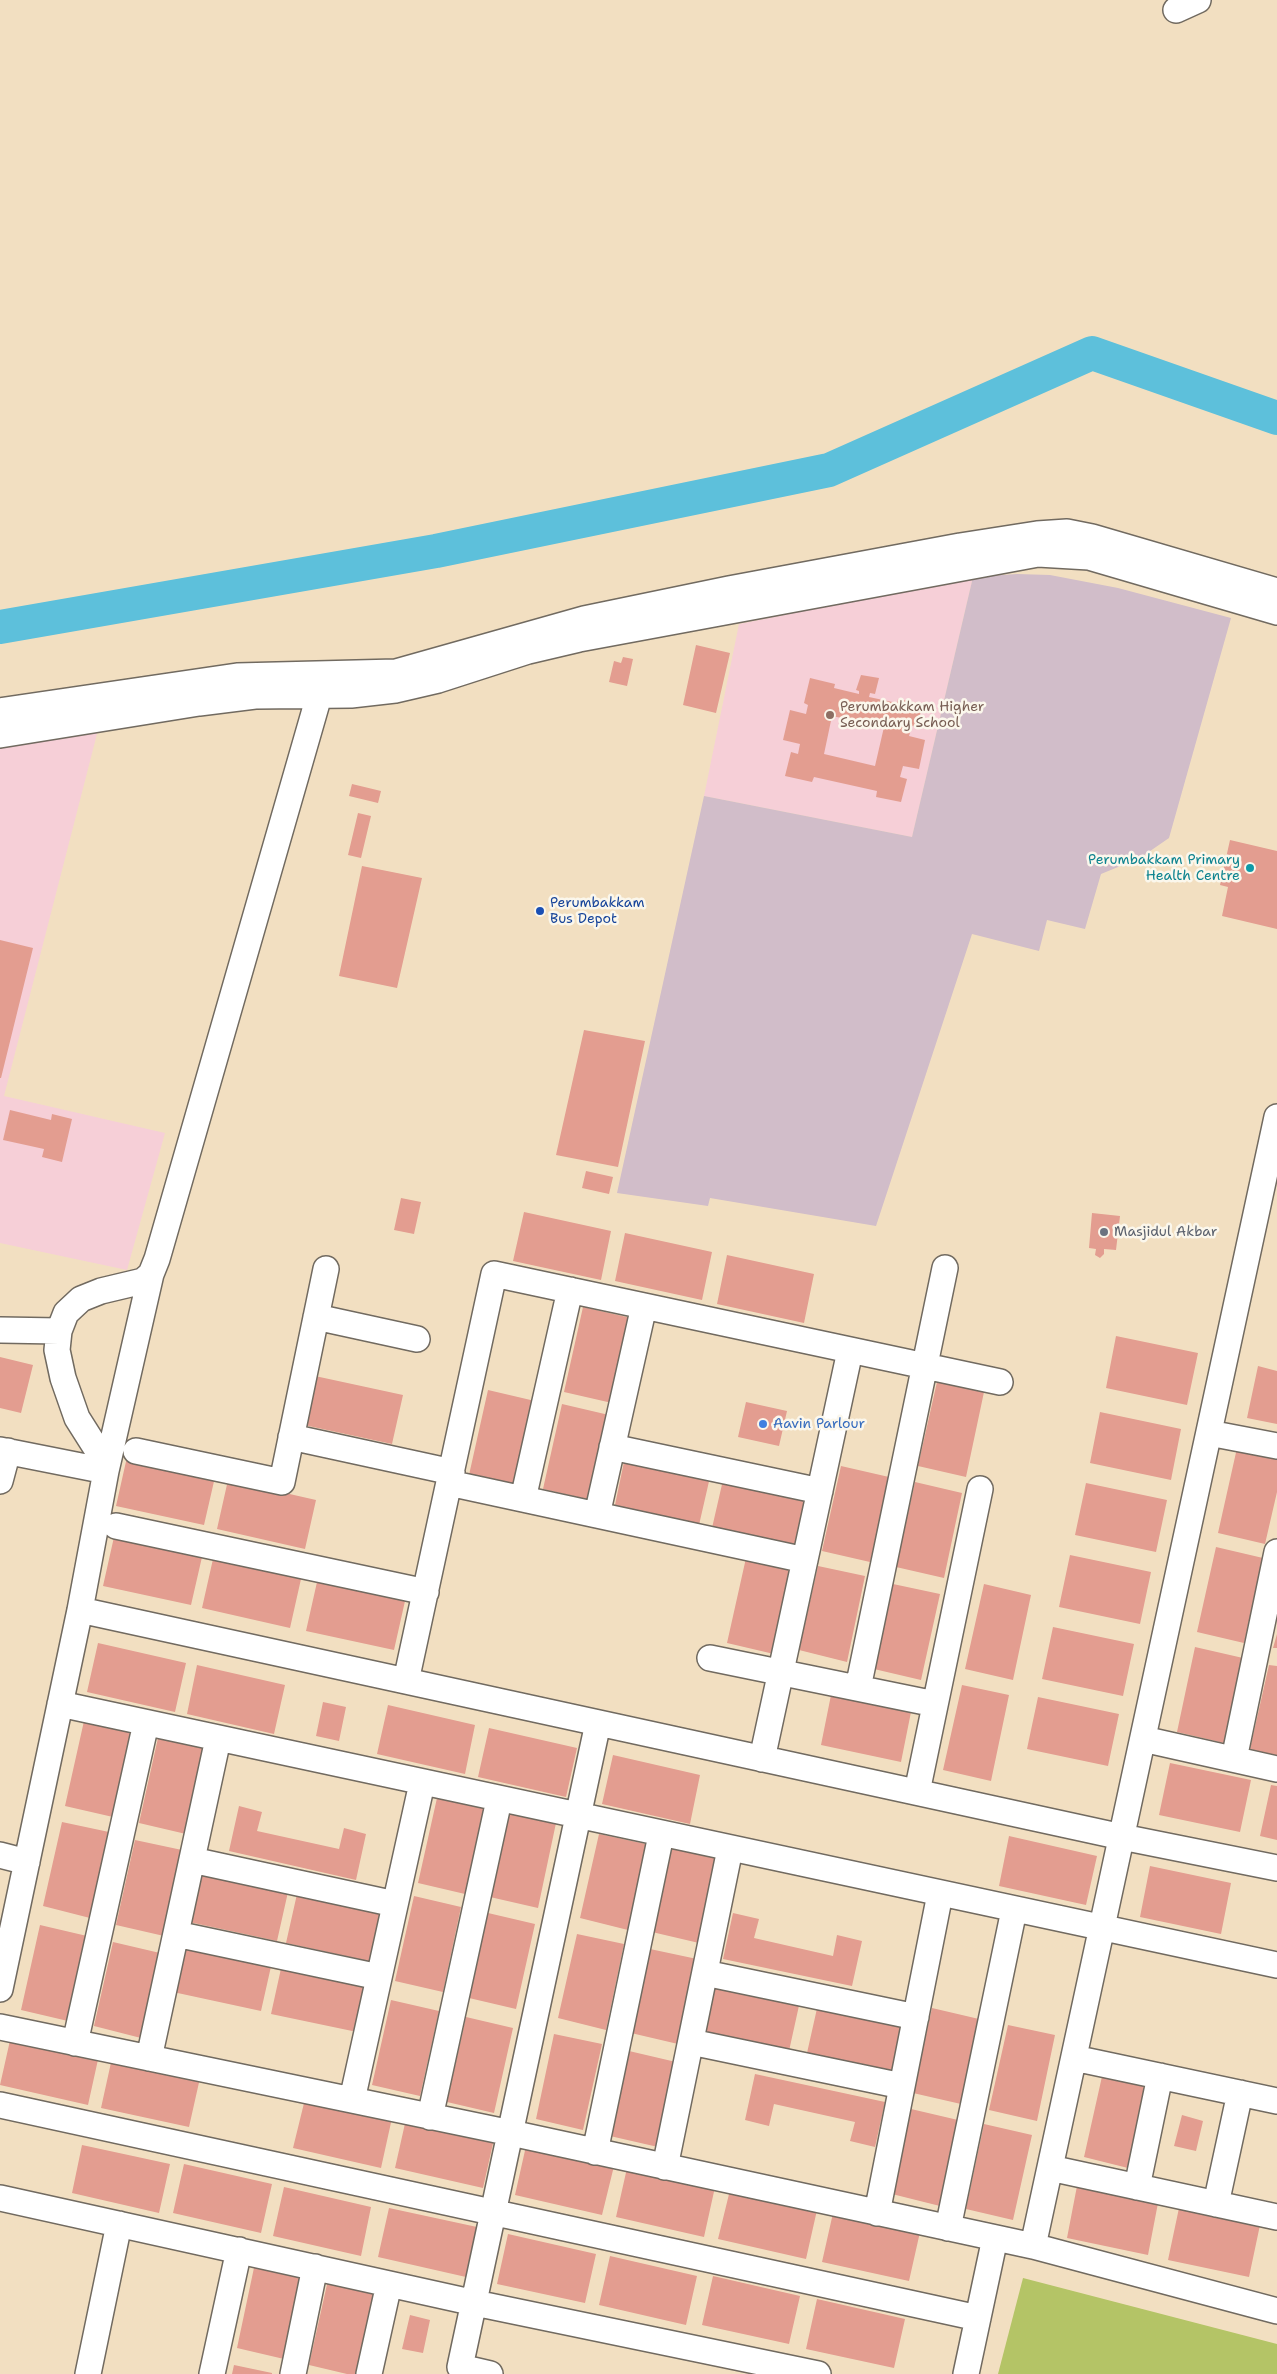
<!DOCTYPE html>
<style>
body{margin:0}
canvas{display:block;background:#f2dfc1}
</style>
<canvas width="1277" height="2374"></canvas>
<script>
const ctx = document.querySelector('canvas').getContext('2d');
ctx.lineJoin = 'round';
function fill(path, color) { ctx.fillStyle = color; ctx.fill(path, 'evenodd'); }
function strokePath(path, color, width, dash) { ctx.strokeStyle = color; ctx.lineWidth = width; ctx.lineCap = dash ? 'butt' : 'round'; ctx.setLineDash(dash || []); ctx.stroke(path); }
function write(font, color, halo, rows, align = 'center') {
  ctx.font = font + ' "Shantell Sans",sans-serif'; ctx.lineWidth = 5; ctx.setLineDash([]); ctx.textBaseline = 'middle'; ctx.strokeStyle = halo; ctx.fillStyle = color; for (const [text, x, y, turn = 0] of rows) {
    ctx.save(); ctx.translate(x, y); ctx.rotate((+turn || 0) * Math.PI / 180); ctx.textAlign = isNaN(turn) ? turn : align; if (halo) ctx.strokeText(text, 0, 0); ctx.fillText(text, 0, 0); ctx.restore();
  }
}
fill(new Path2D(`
 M973 577 912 837 704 796 739 624Z
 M98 730 4 1096 165 1133 127 1270 0 1243V745Z`), '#f6cfd7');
fill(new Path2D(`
 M1017 574 1050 575 1118 588 1231 618 1169 838 1140 858 1101 874 1085 929 1047 920 1039 951 972 934 876 1226 710 1198 708 1206 617 1193 704 796 912 837 973 577Z`), '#d1bdc9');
fill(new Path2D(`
 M1023 2278 1277 2344V2374H998Z`), '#b4c466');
strokePath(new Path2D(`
 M0 627 436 551 829 470 1092 353 1277 418`), '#5dc0db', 34);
fill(new Path2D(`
 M696 645 730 653 716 713 683 705Z
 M623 657 633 659 627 686 609 682 614 661 621 663Z
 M861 675 879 678 875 694 870 693 869 697 897 703 898 699 922 704 918 727 912 726 909 736 925 740 919 769 903 766 900 777 907 779 901 802 876 797 877 791 814 777 812 782 785 776 791 752 798 754 800 744 783 740 790 710 806 714 808 705 804 703 810 678 835 684 834 688 859 694V691L856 690ZM832 716 884 727 875 766 824 754Z
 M352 784 381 791 378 803 349 796Z
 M358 813 371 816 361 858 348 855Z
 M1230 840 1277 851V929L1222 916 1228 887 1220 885Z
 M362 866 422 878 397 988 339 976Z
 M0 940 33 948 1 1078H0Z
 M584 1030 645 1041 618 1167 556 1155Z
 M10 1110 51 1120 52 1114 72 1119 62 1162 42 1157 44 1149 3 1140Z
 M586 1171 613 1177 609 1194 582 1188Z
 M401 1198 421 1202 414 1234 394 1230Z
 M524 1212 611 1231 601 1280 513 1261Z
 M1092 1213 1120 1216 1116 1250 1104 1249V1254L1100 1258 1095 1255 1096 1249 1089 1248Z
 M625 1233 712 1252 702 1300 615 1281Z
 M727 1255 814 1274 804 1323 717 1304Z
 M583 1307 631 1318 612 1403 564 1392Z
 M1116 1336 1198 1353 1187 1405 1106 1388Z
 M0 1357 33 1365 21 1413 0 1408Z
 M1258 1366 1277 1371V1424L1247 1418Z
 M315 1376 403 1395 392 1444 304 1425Z
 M937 1382 984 1392 966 1477 918 1466Z
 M488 1390 535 1401 516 1486 469 1475Z
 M746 1402 787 1411 779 1446 738 1437Z
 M562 1404 609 1415 591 1500 543 1489Z
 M1100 1412 1181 1429 1171 1480 1090 1463Z
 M1237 1448 1277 1457V1492L1265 1544 1218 1533Z
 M127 1457 215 1477 204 1525 116 1506Z
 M625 1457 710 1477 699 1525 615 1505Z
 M841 1466 889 1477 870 1562 822 1551Z
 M228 1480 316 1500 305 1549 217 1529Z
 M723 1480 807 1500 797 1547 712 1528Z
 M915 1482 962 1493 944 1578 896 1567Z
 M1086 1483 1167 1500 1156 1552 1075 1535Z
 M114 1537 202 1557 191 1605 103 1586Z
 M1216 1547 1263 1558 1244 1643 1197 1632Z
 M1070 1555 1151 1572 1140 1624 1059 1607Z
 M746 1558 793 1568 774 1654 727 1643Z
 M213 1559 301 1579 290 1628 202 1608Z
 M818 1566 865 1576 847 1662 799 1650Z
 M317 1582 405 1601 394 1650 306 1631Z
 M893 1584 940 1594 921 1680 874 1669Z
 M984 1584 1031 1595 1013 1680 965 1669Z
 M1053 1627 1134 1644 1123 1696 1042 1679Z
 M1277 1634V1648H1273Z
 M98 1643 186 1663 175 1712 87 1692Z
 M1195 1647 1243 1658 1224 1743 1177 1732Z
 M197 1665 285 1685 274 1734 187 1714Z
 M1269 1665 1277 1666V1756L1250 1749Z
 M962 1685 1009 1695 991 1781 943 1770Z
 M831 1695 911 1712 901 1762 821 1745Z
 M1038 1697 1119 1714 1108 1766 1027 1749Z
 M323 1702 346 1707 339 1741 316 1736Z
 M388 1705 475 1725 465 1774 377 1754Z
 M84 1721 131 1732 113 1817 65 1806Z
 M489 1728 577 1748 566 1797 478 1777Z
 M158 1738 205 1749 186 1834 139 1823Z
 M613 1755 700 1775 690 1824 602 1804Z
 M1170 1763 1251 1780 1240 1832 1159 1815Z
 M1271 1785 1277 1786V1840L1260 1836Z
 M437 1798 484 1808 465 1894 418 1883Z
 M239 1806 262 1812 257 1831 339 1849 344 1828 366 1834 356 1880 229 1851Z
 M509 1812 556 1823 538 1908 490 1897Z
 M62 1822 109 1832 90 1918 43 1906Z
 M599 1834 646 1844 628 1930 580 1918Z
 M1009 1836 1097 1856 1086 1905 999 1886Z
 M135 1840 182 1850 164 1936 116 1925Z
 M671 1848 718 1858 699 1943 652 1932Z
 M1150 1866 1231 1883 1221 1934 1140 1917Z
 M200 1872 288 1892 277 1941 189 1922Z
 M297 1894 385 1913 373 1962 286 1943Z
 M414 1896 461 1907 443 1992 395 1981Z
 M488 1913 535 1924 516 2009 469 1998Z
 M733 1913 759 1919 754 1938 833 1956 837 1935 862 1941 852 1986 723 1959Z
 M40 1925 87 1936 68 2021 21 2010Z
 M577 1934 624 1944 606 2030 558 2018Z
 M113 1942 160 1953 141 2038 94 2026Z
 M184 1942 272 1962 261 2011 173 1992Z
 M650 1949 697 1959 678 2044 631 2033Z
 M282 1964 368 1983 357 2032 271 2014Z
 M712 1982 800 2001 789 2051 701 2031Z
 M391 2000 439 2011 420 2096 372 2085Z
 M818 2004 905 2023 894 2073 807 2053Z
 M932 2008 979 2019 961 2104 913 2093Z
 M466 2017 513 2028 494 2113 447 2102Z
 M1008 2025 1055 2035 1037 2121 989 2110Z
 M554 2034 602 2044 583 2130 536 2119Z
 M11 2036 99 2055 88 2105 0 2085Z
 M629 2051 676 2062 658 2147 610 2136Z
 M112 2058 200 2078 189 2127 101 2108Z
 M1103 2072 1150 2083 1132 2169 1084 2157Z
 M755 2074 885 2102 875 2147 850 2141 855 2122 774 2104 769 2126 745 2120Z
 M305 2099 392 2118 381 2168 293 2148Z
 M911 2109 958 2120 940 2206 892 2194Z
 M1182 2115 1203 2121 1196 2151 1174 2146Z
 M406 2119 494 2139 483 2188 395 2168Z
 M984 2124 1032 2135 1013 2220 966 2209Z
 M82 2145 170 2164 159 2213 72 2193Z
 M526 2146 614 2166 602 2215 515 2195Z
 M184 2164 272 2184 261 2233 173 2213Z
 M627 2168 715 2187 704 2237 616 2217Z
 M1077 2186 1158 2203 1148 2255 1067 2238Z
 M284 2187 371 2207 361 2256 273 2236Z
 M730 2190 817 2210 806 2259 718 2239Z
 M389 2208 477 2227 466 2277 378 2257Z
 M1179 2208 1260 2225 1249 2277 1168 2260Z
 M833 2213 920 2232 909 2281 822 2262Z
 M508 2234 596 2254 585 2303 497 2284Z
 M610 2256 697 2276 686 2325 599 2305Z
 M255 2263 303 2273 284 2359 237 2348Z
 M713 2276 800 2296 789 2344 702 2325Z
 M328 2280 375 2291 357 2374H347L309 2365Z
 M817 2299 905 2319 894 2368 806 2349Z
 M410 2315 430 2320 423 2353 402 2349Z
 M234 2365 272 2373V2374H232Z`), '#e39d90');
const minor = new Path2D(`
 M1176 10 1198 0
 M0 711 237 676 396 672 584 619 729 589 960 546 1037 534 1067 532 1092 537 1277 591
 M0 735 199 703 255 696 351 695 395 690 438 680 528 651 579 639 1038 554 1089 557 1277 612
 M316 1317 417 1339
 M0 1330 59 1331
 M1209 1433 1277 1446
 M291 1437 452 1472
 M612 1447 820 1491
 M0 1450 106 1471 151 1274
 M136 1451 282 1482 326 1269
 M0 1481 8 1451
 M449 1483 805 1560
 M523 1499 570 1290
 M597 1515 644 1306
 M116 1526 426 1592
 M80 1610 1122 1837 1277 1868
 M710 1658 935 1704
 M406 1681 494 1274 1000 1382
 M858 1688 945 1268
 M60 1704 1277 1965
 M1143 1739 1277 1769
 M762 1759 850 1351
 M1234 1759 1277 1552
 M917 1792 980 1489
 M0 1855 27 1862
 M192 1860 395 1904
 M176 1934 379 1977
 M705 1973 916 2017
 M0 1989 80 1610 106 1471 96 1448 77 1418 63 1378 57 1350 59 1331 66 1313 81 1299 101 1291 143 1281 151 1274 157 1259 325 675
 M0 2027 511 2133 1033 2246 1277 2311
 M691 2042 902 2086
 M75 2043 146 1723
 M149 2058 218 1739
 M1074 2058 1277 2101
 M352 2100 422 1783
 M0 2105 978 2318
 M430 2117 499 1800
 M595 2152 661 1835
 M665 2167 730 1849
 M1050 2168 1277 2217
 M1137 2187 1160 2076
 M0 2198 475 2303 818 2374
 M1216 2204 1240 2093
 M877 2213 940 1894
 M948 2228 1014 1910
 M1033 2246 1277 1117
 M88 2374 119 2224
 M212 2374 239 2250
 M293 2374 315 2267
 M369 2374 389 2284
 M490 2374 460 2367 598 1723
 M966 2374 995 2238`);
strokePath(minor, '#716a60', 28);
strokePath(minor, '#fff', 25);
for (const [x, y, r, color] of [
 [830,715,5,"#8d6e63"],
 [1250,868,5,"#0f9aa8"],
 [540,911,5,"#1a4fb4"],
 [1104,1232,5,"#6b7280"],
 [763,1424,5,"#3f7fe0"]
]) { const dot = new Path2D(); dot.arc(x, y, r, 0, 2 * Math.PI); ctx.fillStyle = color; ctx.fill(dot); strokePath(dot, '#fbf7ec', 2); }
write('14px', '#785e54', '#fbf7ec', [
 ["Perumbakkam Higher",840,707],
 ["Secondary School",840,723]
], 'left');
write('14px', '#0d838f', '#fbf7ec', [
 ["Perumbakkam Primary",1240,860],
 ["Health Centre",1240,876]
], 'right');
write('14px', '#164399', '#fbf7ec', [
 ["Perumbakkam",550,903],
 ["Bus Depot",550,919]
], 'left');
write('14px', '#5b616d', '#fbf7ec', [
 ["Masjidul Akbar",1114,1232]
], 'left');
write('14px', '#366cbe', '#fbf7ec', [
 ["Aavin Parlour",773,1424]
], 'left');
</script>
